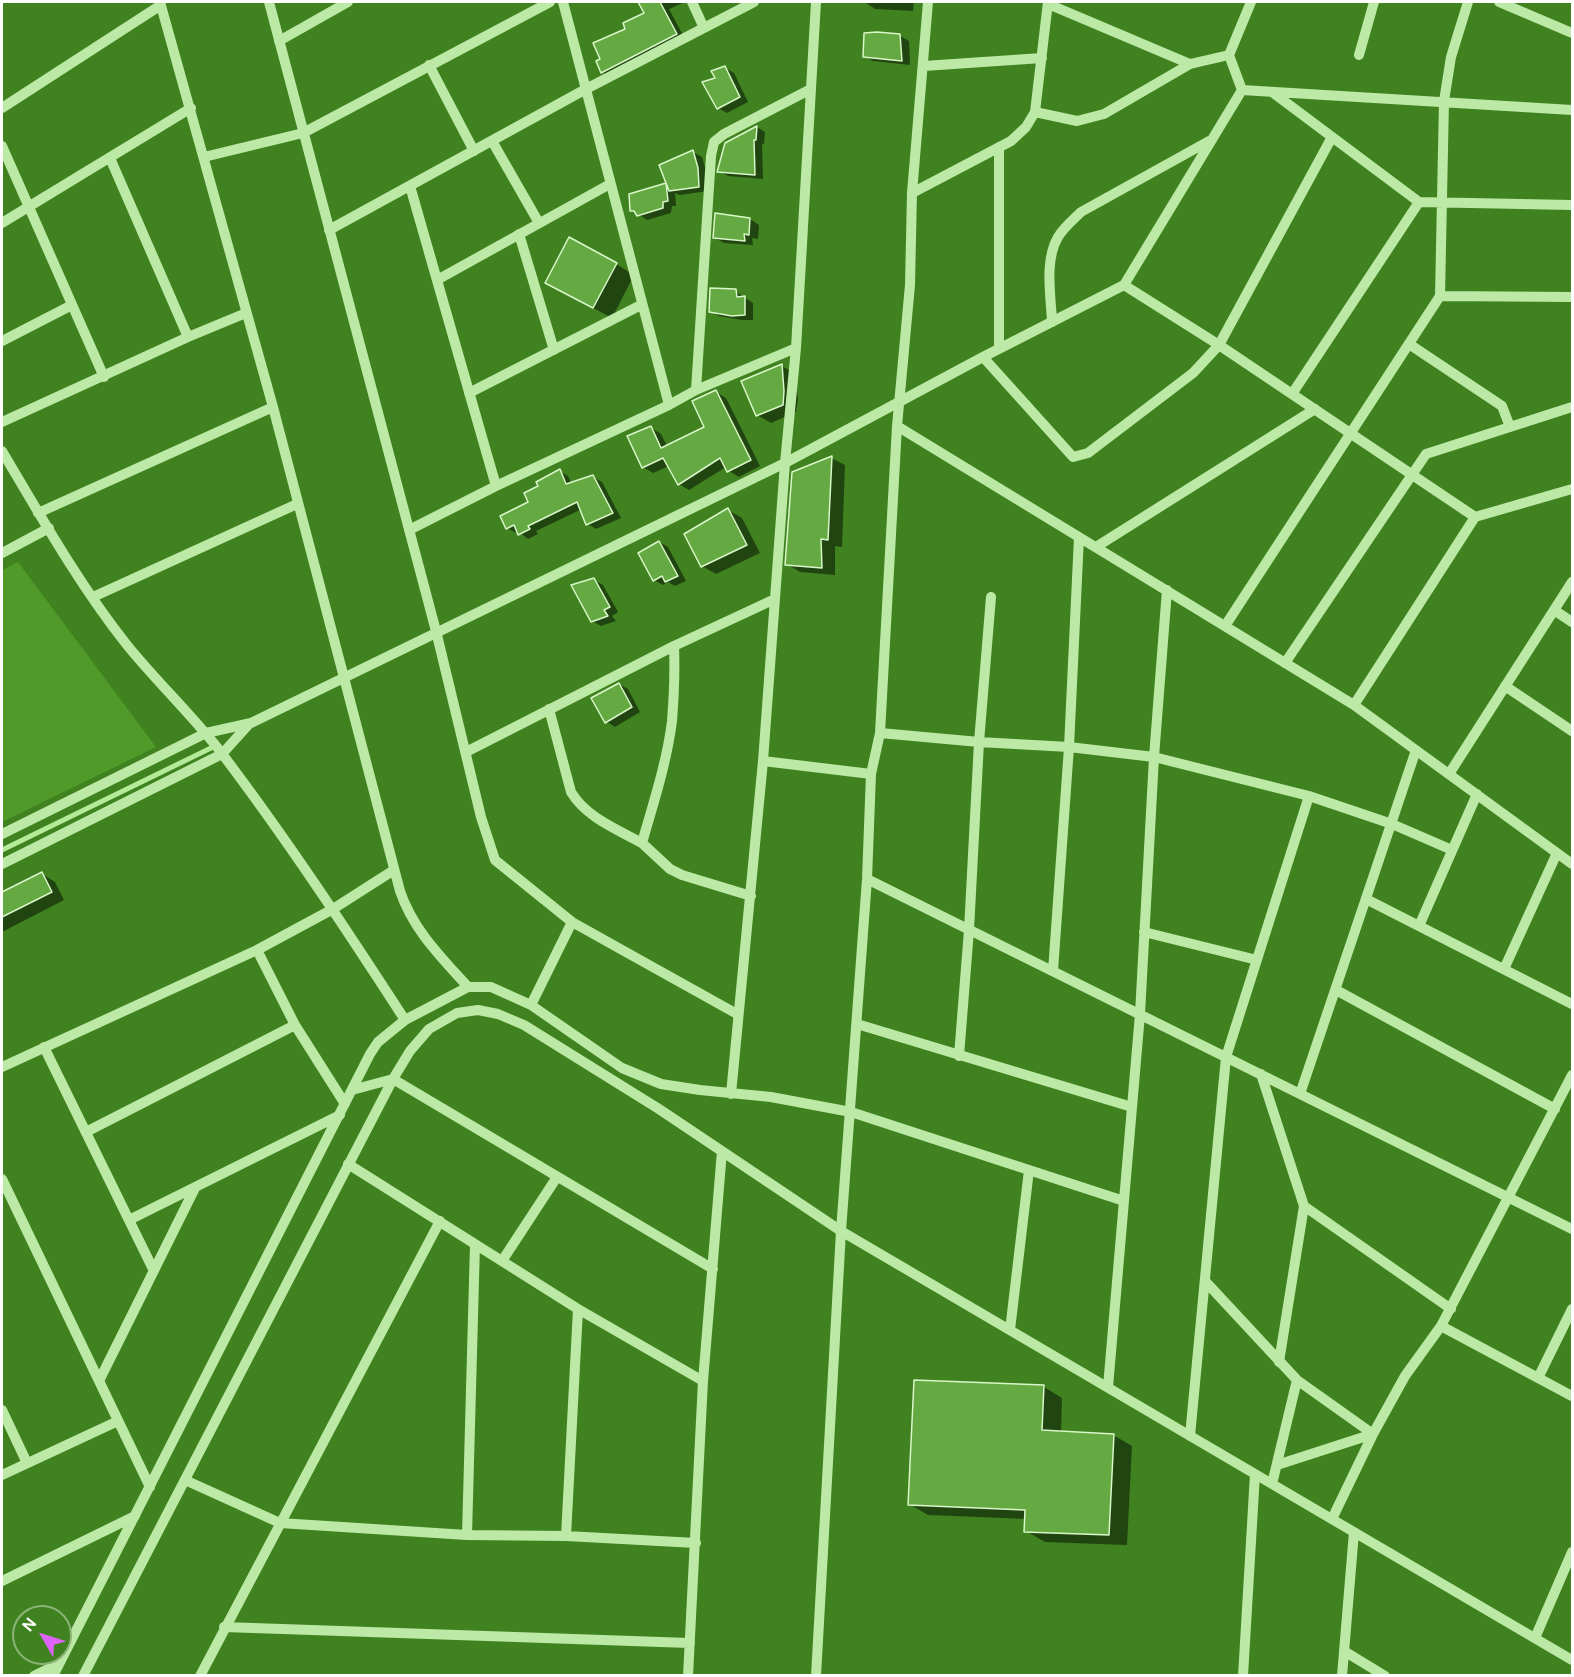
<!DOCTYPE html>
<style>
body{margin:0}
#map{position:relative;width:1574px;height:1677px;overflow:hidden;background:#3f821f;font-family:"DM Sans",sans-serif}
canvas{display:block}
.frame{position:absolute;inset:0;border:3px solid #fff;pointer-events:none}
.north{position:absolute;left:12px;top:1605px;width:60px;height:60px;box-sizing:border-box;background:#3f821f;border:2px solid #8cb479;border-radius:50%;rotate:309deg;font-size:16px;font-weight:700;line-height:24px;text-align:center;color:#fff}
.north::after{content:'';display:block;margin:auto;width:21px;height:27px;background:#dd64f7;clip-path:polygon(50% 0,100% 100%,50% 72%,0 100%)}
</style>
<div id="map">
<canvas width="1574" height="1677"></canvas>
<div class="frame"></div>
<div class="north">N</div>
</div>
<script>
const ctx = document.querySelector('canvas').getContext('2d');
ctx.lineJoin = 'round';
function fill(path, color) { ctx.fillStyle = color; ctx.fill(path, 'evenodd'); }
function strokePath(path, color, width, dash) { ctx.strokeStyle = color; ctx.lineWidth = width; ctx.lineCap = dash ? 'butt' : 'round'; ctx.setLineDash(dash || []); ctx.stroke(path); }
fill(new Path2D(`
 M18 562 156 747 2 822V570Z`), '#4f9a28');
fill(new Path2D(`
 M640 2H685L669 9 685 39 611 77 602 72 646 14Z
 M866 2H914L913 11 875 9 866 3Z
 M900 36 909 41 910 65 873 61 864 56Z
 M725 68 734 73 748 102 727 113 718 108 717 78Z
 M757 127 765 132 764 144H762L763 179 728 176 719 171Z
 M693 152 702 157 707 174 708 191 680 195 675 193 676 206H672L671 213 647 220 632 210 630 195 668 184Z
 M716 215 750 219 759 225 758 239 752 238 753 245 724 243 715 238Z
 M616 264 634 275 612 318 565 293Z
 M735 291 753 303V320H742L719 316 710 311Z
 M782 366 795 374 798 400 796 412 771 423 757 415Z
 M716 392 726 398 760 466 739 477 729 471 726 467 689 490 679 484 669 466 653 473 643 467 650 427 661 434 667 446 706 428Z
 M831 458 845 465 842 547 835 546V575L800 572 787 564Z
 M560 471 568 476 572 484 593 477 602 482 621 518 596 529 588 524 582 509 536 531 538 534 528 539 519 532 516 533 507 528 530 503 541 487Z
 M728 510 742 518 760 553 716 574 702 566Z
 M659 542 668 547 686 581 675 586 668 582 663 585 654 580Z
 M594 580 603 585 618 612 612 616 616 621 601 626 592 621Z
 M619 684 628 689 640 712 615 727 606 721Z
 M42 874 55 882 64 900 2 932V894Z
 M1044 1387 1062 1398 1061 1433 1113 1435 1132 1446 1127 1545 1045 1542 1026 1531 1027 1519 928 1515 909 1504Z`), '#0007');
strokePath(new Path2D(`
 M2 850 211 748`), '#b5ea98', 5);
const building = new Path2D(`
 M638 2H660L677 34 601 73 596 61 600 59 593 43 625 29 623 23 644 13Z
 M877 32 900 34 902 61 863 57 864 33Z
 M725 66 740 97 717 109 702 82 715 78 711 71Z
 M757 126 756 140H754L755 175 717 172 725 143Z
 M693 150 698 168 699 187 669 191 659 165Z
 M666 183 668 201 663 202V208L637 216 634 211H630L629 194Z
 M715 213 750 218 749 235 744 234 745 241 713 238Z
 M569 237 617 263 593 308 545 283Z
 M710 288 736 289 737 297 745 296V315L732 316 709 312Z
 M782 364 784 391 783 405 756 416 741 381Z
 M716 390 751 460 727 472 720 458 678 485 663 458 642 468 627 436 651 426 661 448 704 427 692 401Z
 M832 456 828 540 821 539 822 568 785 565 792 472Z
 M560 469 566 484 593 475 613 513 586 525 577 502 528 526 530 529 518 535 514 525 506 529 500 516 528 502 524 493 538 486 536 482Z
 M728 508 747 545 701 567 684 534Z
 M659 541 678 576 665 582 662 576 653 581 638 553Z
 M594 578 610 607 604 610 608 616 591 622 571 585Z
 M619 683 632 707 605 723 591 698Z
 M42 872 52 892 2 917V892Z
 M914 1380 1044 1385 1042 1430 1114 1434 1109 1535 1024 1532 1025 1510 908 1505Z`);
fill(building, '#65a943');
strokePath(building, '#d9f7c9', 1.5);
strokePath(new Path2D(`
 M160 2 273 407 400 891C413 930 442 958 468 987
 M269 2 436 631 481 817 495 860 572 922 531 1005
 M563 2 669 405
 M692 2 704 28
 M1499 2 1572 33
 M1048 4 1190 64
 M279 41 348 2
 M1359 55 1374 2
 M429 65 474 151
 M924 66 1042 58
 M1242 90 1572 110
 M1242 90 1229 55 1251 2
 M1272 92 1419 202 1572 205
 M2 108 161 5
 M1035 112 1077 121 1104 114 1190 64 1229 55
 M492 141 539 223
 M2 146 104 377
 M204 157 303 133 550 2
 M110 158 188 337
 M410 186 496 486
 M912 193 1011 141 1026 127 1035 112 1048 2
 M2 223 191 108
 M329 230 586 89 754 2
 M519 234 554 350
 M437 280 610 184
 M1124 285 1219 345 1475 517
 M1440 296 1572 297
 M1052 322C1051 296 1044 261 1058 237 1064 227 1073 220 1081 212L1209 141
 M2 341 72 305
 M1409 344 1502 406 1510 427
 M999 349V147
 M983 357 1073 457 1088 453 1193 373 1219 345 1332 137
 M696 390 711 156 714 142 724 134 811 89
 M469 393 641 305
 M1292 394 1419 202
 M2 422 188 337 246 313
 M897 426 1354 705 1572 864
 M2 451C40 515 80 586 127 645 157 682 191 714 220 751 286 838 346 929 405 1020
 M38 513 273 407
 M409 530 496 486 669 405 696 390 796 348
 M1096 547 1315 409
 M2 553 49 528
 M93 597 297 504
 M1554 610 1572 622
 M1225 626 1440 296 1444 101 1451 57 1468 2
 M674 646C675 671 674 696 672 721 667 762 653 804 642 843L670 869 682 875 751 896
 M1285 663 1426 454 1572 407
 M1505 686 1572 731
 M1354 705 1475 517 1572 489
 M549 709 571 792C586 817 616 829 642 843
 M880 733 979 742 1069 747 1154 757 1309 796 1392 824 1452 850
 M466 752 674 646 775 599
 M763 761 871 774
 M1449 774 1572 582
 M2 834 206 733 251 723 785 463 983 357 1124 285 1242 90
 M2 864 222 754 250 723
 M867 879 1572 1229
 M1366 899 1572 1004
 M572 922 737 1014
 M1419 926 1477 794
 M1144 932 1257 960
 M257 950 295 1025 345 1104
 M1504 969 1557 853
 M1053 971 1069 747 1079 537
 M1336 990 1555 1109
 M857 1024 1132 1107
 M44 1047 153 1269
 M959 1056 969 930 979 742 991 597
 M2 1067 257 950 333 909 394 870
 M1261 1074 1304 1206 1279 1362
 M352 1090 393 1079 713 1269
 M731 1094 763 761 785 463 796 348 816 2
 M1300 1094 1416 750
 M86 1132 295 1025
 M348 1164 578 1309 703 1381
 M2 1179 150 1487
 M1304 1206 1451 1309
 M129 1220 340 1115
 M502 1261 557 1177
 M1205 1281 1297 1380 1373 1434
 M1441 1326 1572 1396
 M1010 1330 1029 1170
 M1538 1378 1572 1309
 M99 1381 195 1188
 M1108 1387 1140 1014 1154 757 1167 590
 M2 1410 27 1463
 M1190 1436 1226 1057 1309 796
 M1277 1465 1373 1434
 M2 1475 118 1421
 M185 1480 280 1523 467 1535 566 1536 696 1543
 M1272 1484 1297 1380
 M1332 1519 1373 1434 1405 1376 1441 1326 1572 1075
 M467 1535 475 1244
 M566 1536 578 1309
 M2 1581 135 1516
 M224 1627 690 1643
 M1535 1638 1572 1552
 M1344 1651 1385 1676
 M34 1676 58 1664
 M53 1676 370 1054 378 1042 405 1020 468 987H491L531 1005 622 1068 661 1084 700 1090 771 1097 851 1112 1124 1201
 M83 1676 393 1079 410 1051 429 1029 457 1013 478 1010 498 1014 524 1025 659 1109 841 1231 1572 1660
 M200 1676 440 1221
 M688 1676 703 1381 722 1151
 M816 1676 841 1231 867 879 871 774 880 733 897 426 910 285 912 193 928 2
 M1243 1676 1255 1474
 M1342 1676 1354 1532`), '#bce9a5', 10);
</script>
